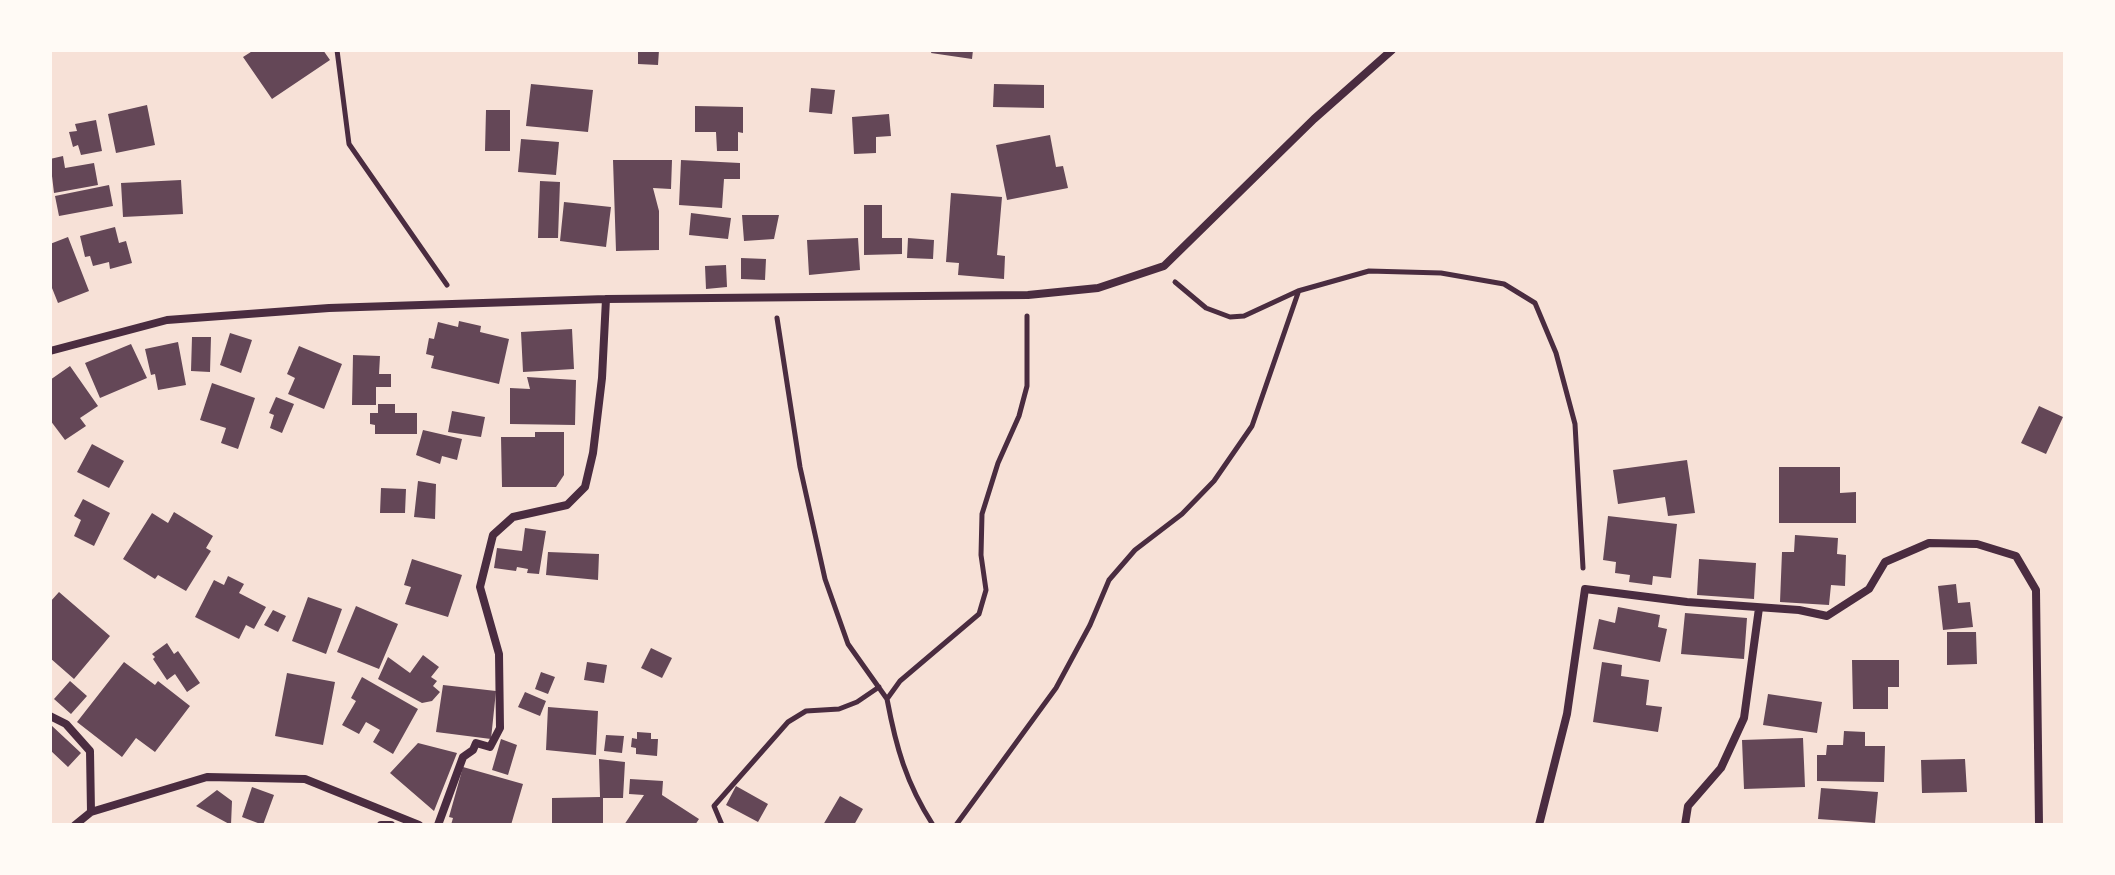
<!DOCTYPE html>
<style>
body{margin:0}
#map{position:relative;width:2115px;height:875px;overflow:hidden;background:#f7e1d7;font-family:"Titillium Web",sans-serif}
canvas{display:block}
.frame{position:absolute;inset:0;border:52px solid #fffaf5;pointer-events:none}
</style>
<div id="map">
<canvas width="2115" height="875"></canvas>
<div class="frame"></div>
</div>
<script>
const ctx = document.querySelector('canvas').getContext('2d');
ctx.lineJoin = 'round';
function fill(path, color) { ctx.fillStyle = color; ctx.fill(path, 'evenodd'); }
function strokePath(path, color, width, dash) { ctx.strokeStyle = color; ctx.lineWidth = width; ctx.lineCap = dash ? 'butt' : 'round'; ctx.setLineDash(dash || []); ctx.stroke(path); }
fill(new Path2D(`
 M254 50H323L330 60 272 99 243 57Z
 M638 50H659L658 65 638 64Z
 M932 50H973L972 59 931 53Z
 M531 84 593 90 588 132 526 126Z
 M994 84 1044 85V108L993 107Z
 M811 88 835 90 832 114 809 112Z
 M147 105 155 145 116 153 108 114Z
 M695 106 743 107V133L738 132V151H717L716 132H695Z
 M486 110H510V151H485Z
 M889 114 891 136 876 137V153L854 154 852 117Z
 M96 120 102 151 81 155 78 145 73 147 69 132 77 131 75 124Z
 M1050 135 1056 167 1063 166 1068 188 1007 200 996 145Z
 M521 139 559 142 556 175 518 172Z
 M63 156 65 168 94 163 98 185 54 193 50 159Z
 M613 160H672L671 189 653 188 659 211V250L616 251Z
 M681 160 740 163V179H724L722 208 679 205Z
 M181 180 183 214 123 217 121 183Z
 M540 181 560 182 558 238H538Z
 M109 185 113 206 59 216 55 196Z
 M951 193 1002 197 997 255 1005 256 1004 279 958 275 959 263 946 262Z
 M564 202 611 207 606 247 560 241Z
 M864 205H882V238H902V254L864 255Z
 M691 213 731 218 728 239 689 235Z
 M742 215H779L774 239 744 241Z
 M115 227 119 243 126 241 132 263 110 269 109 262 93 266 90 256 85 257 80 236Z
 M68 237 89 291 58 303 50 283V244Z
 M858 238 860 270 809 275 807 240Z
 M908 238 934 240 933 259 907 258Z
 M741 258 766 259 765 280 741 279Z
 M726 265 727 287 706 289 705 266Z
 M459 321 481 326 480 332 509 339 499 384 431 368 434 356 426 354 429 338 434 339 438 322 458 327Z
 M572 329 574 369 523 372 521 332Z
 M230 333 252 340 241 373 220 365Z
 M192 337H211L210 372 191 371Z
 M178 342 186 385 158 390 155 374 151 375 145 349Z
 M131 344 147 378 100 398 85 363Z
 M299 346 342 364 324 409 288 394 295 378 287 374Z
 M353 355 380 356 379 374H391V387H376V405H352Z
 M70 366 98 406 80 418 86 426 65 440 50 420V380Z
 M527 377 576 380 575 425 510 424V388L530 389Z
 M212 383 255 398 238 449 221 443 226 428 200 420Z
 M276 397 294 404 282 433 270 428 274 415 269 413Z
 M378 404H395V413H417V434H375V425L370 424V413H378Z
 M2039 406 2063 417 2046 454 2021 443Z
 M452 411 485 417 481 437 448 432Z
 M423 430 462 439 457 460 442 456 440 464 416 455Z
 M535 432H564V475L556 487H502L501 437H535Z
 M92 444 124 461 109 488 77 472Z
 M1687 460 1695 513 1668 516 1665 497 1618 504 1613 470Z
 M1779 467H1840V493L1856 492V523H1779Z
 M418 481 436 484 435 519 414 517Z
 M381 488 406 489 405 513H380Z
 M83 499 110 513 94 546 74 536 81 520 74 516Z
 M174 512 213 536 206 548 211 551 186 591 158 575 155 579 123 559 152 513 168 523Z
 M1608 516 1677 524 1671 578 1653 576 1652 585 1629 582 1630 575 1615 573 1616 562 1603 560Z
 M525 528 546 531 539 574 527 573 528 569 517 567 516 571 494 568 497 548 522 551Z
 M1795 535 1838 538 1837 554 1846 555 1845 586 1831 585 1829 605 1780 602 1782 552H1794Z
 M548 552 599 554 598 580 546 575Z
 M412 559 462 575 448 617 405 604 411 587 404 585Z
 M1699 559 1756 563 1754 599 1697 595Z
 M228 576 244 584 239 593 266 607 254 629 246 625 239 639 195 617 214 580 224 585Z
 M1956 584 1958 603 1970 602 1973 627 1943 630 1938 586Z
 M59 592 110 636 74 679 50 658V602Z
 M308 597 342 609 326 654 292 641Z
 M356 606 398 624 379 669 337 652Z
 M1618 607 1660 615 1658 627 1667 629 1660 662 1593 649 1599 619 1615 623Z
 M273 610 286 616 278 632 264 625Z
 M1685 613 1747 618 1744 659 1681 654Z
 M1947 632H1976L1977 664 1947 665Z
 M167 643 174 654 178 651 200 683 187 692 175 674 167 680 153 659 155 657 152 654Z
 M651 648 672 658 662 678 641 668Z
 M423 655 439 667 431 677 437 681 433 686 440 692 432 701 422 703 378 679 388 657 410 673Z
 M1852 660H1899V687H1888V709H1853Z
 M124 662 155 685 158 681 190 706 155 752 136 738 122 757 77 722Z
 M587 662 607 665 604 683 584 680Z
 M1602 662 1622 665 1621 676 1649 680 1646 705 1662 707 1658 732 1593 722Z
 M541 672 555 677 548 694 535 689Z
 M287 673 335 682 323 745 275 736Z
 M362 677 418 709 393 754 373 742 380 730 366 722 359 734 342 725 356 701 351 698Z
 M70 681 87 696 71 714 54 699Z
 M443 685 496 691 491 739 436 732Z
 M525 692 546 701 540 716 518 707Z
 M1768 694 1822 702 1817 733 1763 725Z
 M548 707 598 711 596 755 546 750Z
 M51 725 81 753 68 767 50 750Z
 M1844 731 1865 732V746H1885L1884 782 1817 781V755H1826L1827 745H1843Z
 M637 732 651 733V739H658L657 756 636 754V748L631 747 632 738 637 739Z
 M606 735 624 736 622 753 604 751Z
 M1803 738 1805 787 1744 789 1742 740Z
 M501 739 517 745 508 775 492 770Z
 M418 743 457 753 434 811 390 773Z
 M599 759 625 762 623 798H603V825H552V798L600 797Z
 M1965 759 1967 792 1922 793 1921 760Z
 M463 767 523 784 511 825H451L453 818 449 817Z
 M630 779 663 781 662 795 699 819 695 825H624L644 795 629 794Z
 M736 786 768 804 758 822 726 805Z
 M252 787 274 795 263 825 242 817Z
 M1821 788 1878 792 1875 823 1818 819Z
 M217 790 232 801 231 825 196 806Z
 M840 796 863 809 854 825H823Z`), '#644757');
strokePath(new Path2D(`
 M337 50 349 144 447 285
 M1175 282 1206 308 1230 317 1244 316 1298 291 1369 271 1441 273 1504 284 1535 303 1556 353 1575 424 1583 568
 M777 318 800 467 825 579 848 644 887 699
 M722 825 714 806 788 722 806 711 839 709 857 702 879 687
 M933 825C906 783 896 747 887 699L900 681 979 614 986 590 981 555 982 514 998 463 1019 416 1027 386V316
 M956 825 1056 688 1090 625 1109 580 1135 550 1182 514 1214 481 1252 426 1298 293`), '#4a2c40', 5);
strokePath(new Path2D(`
 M50 351 167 320 329 308 606 299 1028 295 1098 288 1164 266 1314 119 1392 50
 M50 716 66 724 90 751 91 812
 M75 825 91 812 207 777 305 779 419 825
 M381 825H391
 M438 825 463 757 473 750 476 743 490 747 500 728 499 654 480 587 493 535 513 517 567 505 585 487 593 453 602 378 606 299
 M1539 825 1567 714 1585 589 1687 602 1799 610 1827 616 1869 589 1885 562 1929 543 1977 544 2016 556 2036 590 2039 825
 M1685 825 1688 806 1721 768 1744 718 1759 608`), '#4a2c40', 8);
</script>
